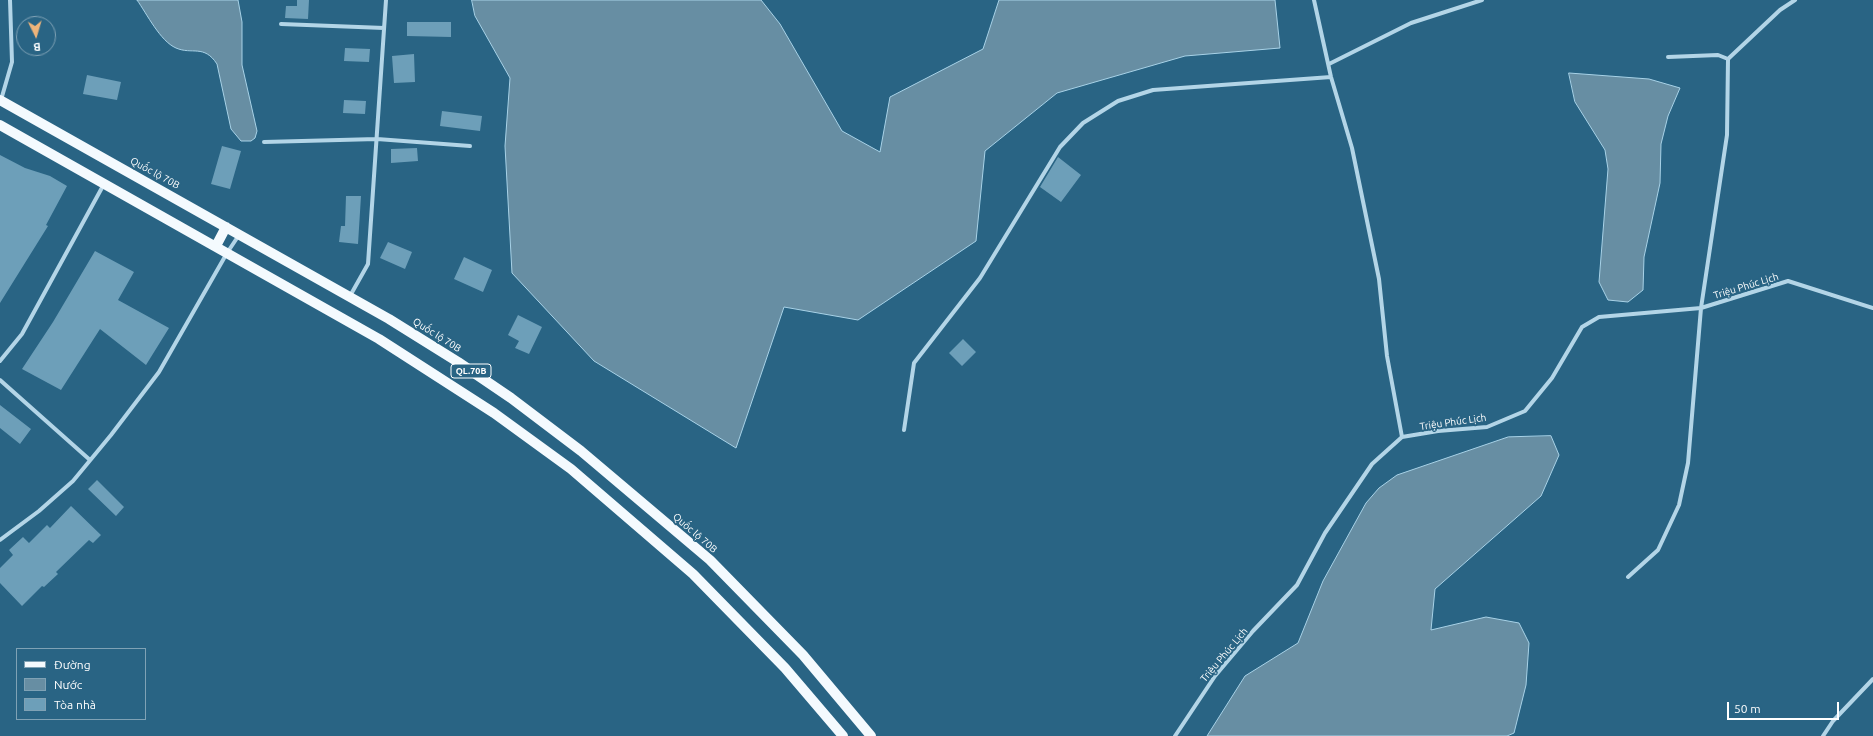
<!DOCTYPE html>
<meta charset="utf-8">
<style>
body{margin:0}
#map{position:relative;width:1873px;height:736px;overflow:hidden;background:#296484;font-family:Ubuntu,sans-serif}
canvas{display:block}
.legend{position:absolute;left:16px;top:648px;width:130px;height:72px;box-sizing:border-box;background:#296484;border:1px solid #7fa2b5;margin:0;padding:5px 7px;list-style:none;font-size:12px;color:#fff}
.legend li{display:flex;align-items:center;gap:8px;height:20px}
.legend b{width:20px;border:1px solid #7fa2b5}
.north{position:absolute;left:16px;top:16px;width:40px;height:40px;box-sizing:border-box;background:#296484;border:1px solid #7fa2b5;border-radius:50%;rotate:175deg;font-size:11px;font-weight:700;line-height:16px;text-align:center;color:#fff}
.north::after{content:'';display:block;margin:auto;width:14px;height:18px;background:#eeb47a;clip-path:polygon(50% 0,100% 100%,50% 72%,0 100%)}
.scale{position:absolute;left:1727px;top:702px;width:112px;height:18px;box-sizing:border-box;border:2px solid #fff;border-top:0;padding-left:5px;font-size:12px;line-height:14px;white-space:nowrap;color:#fff;-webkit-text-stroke:3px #296484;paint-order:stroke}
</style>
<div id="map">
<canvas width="1873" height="736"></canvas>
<ul class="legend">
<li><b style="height:5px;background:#f4fafe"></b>Đường</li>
<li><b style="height:11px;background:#678ea3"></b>Nước</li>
<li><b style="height:11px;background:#6d9fb9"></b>Tòa nhà</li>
</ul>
<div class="north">B</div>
<div class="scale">50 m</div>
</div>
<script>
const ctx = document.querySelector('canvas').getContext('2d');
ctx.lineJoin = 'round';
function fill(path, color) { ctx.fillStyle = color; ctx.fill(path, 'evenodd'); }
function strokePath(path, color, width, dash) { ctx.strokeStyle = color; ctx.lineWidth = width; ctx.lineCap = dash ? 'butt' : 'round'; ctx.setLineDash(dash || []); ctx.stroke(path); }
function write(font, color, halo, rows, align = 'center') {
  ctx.font = font + ' Ubuntu,sans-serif'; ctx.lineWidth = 4; ctx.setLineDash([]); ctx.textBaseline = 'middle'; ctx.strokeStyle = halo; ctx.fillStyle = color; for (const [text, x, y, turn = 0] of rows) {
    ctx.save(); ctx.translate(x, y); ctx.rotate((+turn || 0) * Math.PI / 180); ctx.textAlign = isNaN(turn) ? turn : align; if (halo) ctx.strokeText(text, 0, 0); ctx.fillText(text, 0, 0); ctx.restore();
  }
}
const water = new Path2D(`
 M137 0H238L242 22V65L257 131 255 138 251 141H241L231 129 217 64C204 44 192 55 176 48 160 41 147 14 137 0Z
 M472 0H761L780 24 842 131 880 152 890 97 983 49 999 0H1275L1280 48 1185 56 1057 93 985 151 976 241 858 320 784 307 736 448 594 361 512 273 505 146 510 78 475 16Z
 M1569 73 1649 79 1680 88 1668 116 1661 144 1660 183 1644 257 1643 290 1628 302 1608 300 1599 282 1608 169 1605 150 1575 102Z
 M1551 436 1559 455 1541 496 1435 589 1431 630 1486 617 1519 623 1529 643 1526 685 1514 733 1507 736H1207L1245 676 1298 643 1323 581 1366 503 1379 488 1397 475 1508 437Z`);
fill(water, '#678ea3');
strokePath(water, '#a8d2e7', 1);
fill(new Path2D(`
 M297 0H309L308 19 285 18 286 6H297Z
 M407 22H451V37L407 36Z
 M345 48 370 49 369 62 344 61Z
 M414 54 415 82 394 83 392 56Z
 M87 75 121 82 117 100 83 94Z
 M344 100 366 101 365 114 343 113Z
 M442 111 482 116 480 131 440 126Z
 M222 146 241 151 230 189 211 184Z
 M417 148 418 161 391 163V149Z
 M0 155 25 168 50 176 67 186 46 225 48 226 0 303Z
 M1058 157 1081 175 1061 202 1040 187Z
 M346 196H361L358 244 339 242 341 226H345Z
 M388 242 412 252 405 269 380 258Z
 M95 251 134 272 118 300 169 328 146 365 100 329 61 390 22 369 53 322Z
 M464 257 492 270 483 292 454 279Z
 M518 315 542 327 529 354 515 348 519 341 508 335Z
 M963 339 976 352 962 366 949 353Z
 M0 405 31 429 20 444 0 428Z
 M97 480 124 507 116 516 88 489Z
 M71 506 101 535 93 543 89 540 56 572 58 574 44 587 42 586 22 606 0 583V568L13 555 9 550 23 537 29 543 47 525 50 528Z`), '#6d9fb9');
strokePath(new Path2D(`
 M1314 0 1331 77 1352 148 1379 279 1387 356 1402 437
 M281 24 384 28
 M1668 57 1718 55 1728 59
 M1329 64 1411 23 1482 0
 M1 100 12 62 10 0
 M264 142 377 139 470 146
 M350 296 368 264 386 0
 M0 361 22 334 104 184
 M0 380 90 460
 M904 430 914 363 980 278 1060 147 1083 123 1118 101 1153 90 1331 77
 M0 540 39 511 73 481 111 435 159 372 227 253 239 235
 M1628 577 1658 550 1679 505 1688 463 1701 308 1727 135 1728 59 1780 10 1795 0
 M1175 736 1215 676 1253 631 1297 585 1325 533 1372 464 1402 437 1438 431 1487 427 1525 411 1552 378 1582 327 1599 317 1701 308 1788 281 1873 308
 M1823 736 1833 721 1873 679`), '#b3d5e7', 4);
strokePath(new Path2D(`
 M0 100 389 319 458 362 511 398 581 451 710 560 803 655 871 736
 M0 125 379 339 494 413 571 469 693 574 785 668 843 736
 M216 246 226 227`), '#f4fafe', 10);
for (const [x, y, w] of [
 [471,371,40]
]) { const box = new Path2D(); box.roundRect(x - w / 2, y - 7, w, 14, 3); ctx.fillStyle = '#296484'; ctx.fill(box); strokePath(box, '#fff', 1); }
write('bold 9px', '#fff', null, [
 ["QL.70B",471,371]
]);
write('10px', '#fff', '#296484', [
 ["Quốc lộ 70B",155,173,29],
 ["Triệu Phúc Lịch",1746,286,-17],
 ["Quốc lộ 70B",437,335,32],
 ["Triệu Phúc Lịch",1453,422,-8],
 ["Quốc lộ 70B",695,533,41],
 ["Triệu Phúc Lịch",1224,655,-50]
]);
</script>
